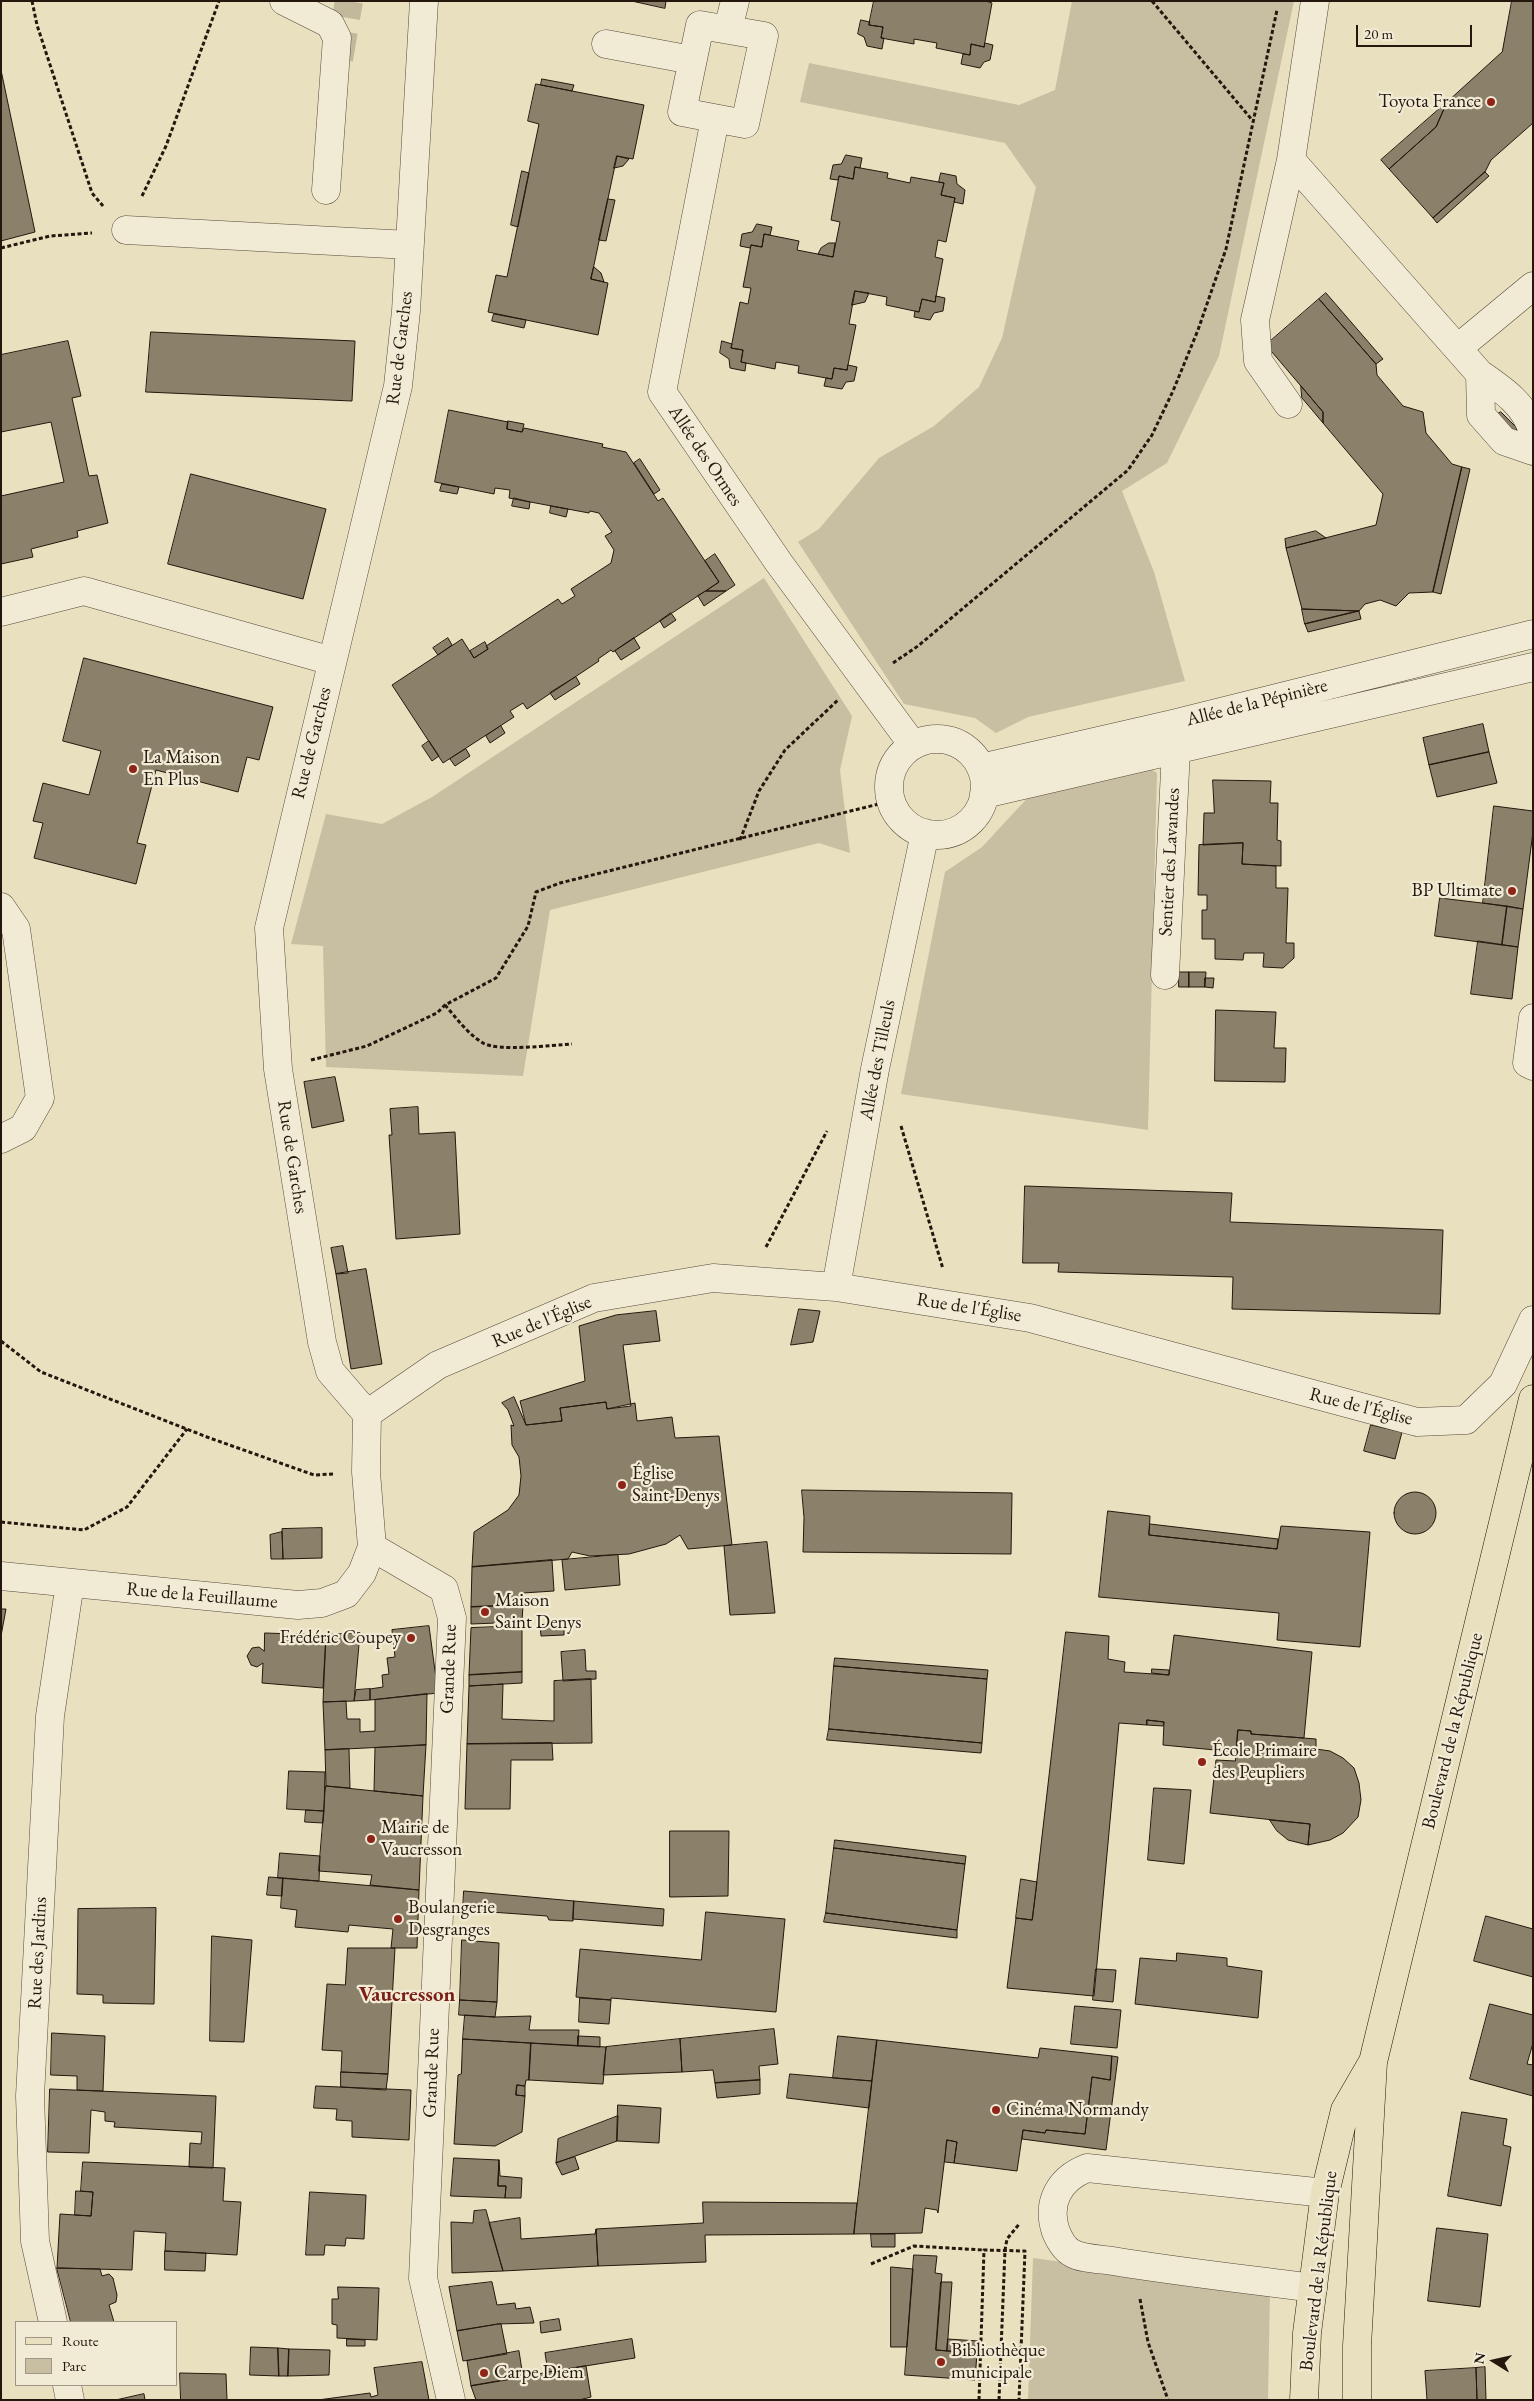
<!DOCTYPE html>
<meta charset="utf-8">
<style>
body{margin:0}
#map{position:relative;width:1534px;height:2401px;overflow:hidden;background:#e9e0bf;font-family:"EB Garamond",serif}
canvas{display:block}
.frame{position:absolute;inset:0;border:2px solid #25170d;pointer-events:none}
.legend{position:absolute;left:15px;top:2321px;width:162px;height:65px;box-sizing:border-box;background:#f1ebd5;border:1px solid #9f9685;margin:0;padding:6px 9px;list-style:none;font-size:15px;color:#25170d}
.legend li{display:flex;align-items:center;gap:10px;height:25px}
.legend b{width:25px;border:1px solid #9f9685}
.north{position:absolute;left:1469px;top:2336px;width:50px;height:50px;-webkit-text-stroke:4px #f1ebd5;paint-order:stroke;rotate:280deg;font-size:14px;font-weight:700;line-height:20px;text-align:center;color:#25170d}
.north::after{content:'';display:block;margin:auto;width:18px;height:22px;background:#25170d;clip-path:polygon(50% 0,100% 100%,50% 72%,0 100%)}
.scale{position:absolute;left:1356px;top:25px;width:116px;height:22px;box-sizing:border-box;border:2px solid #25170d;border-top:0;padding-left:6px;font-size:15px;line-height:18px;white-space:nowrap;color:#25170d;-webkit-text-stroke:4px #f1ebd5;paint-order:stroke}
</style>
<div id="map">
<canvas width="1534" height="2401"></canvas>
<div class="frame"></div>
<ul class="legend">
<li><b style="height:6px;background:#e9e0bf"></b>Route</li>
<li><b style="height:14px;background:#c8bea1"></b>Parc</li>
</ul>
<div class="north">N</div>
<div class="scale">20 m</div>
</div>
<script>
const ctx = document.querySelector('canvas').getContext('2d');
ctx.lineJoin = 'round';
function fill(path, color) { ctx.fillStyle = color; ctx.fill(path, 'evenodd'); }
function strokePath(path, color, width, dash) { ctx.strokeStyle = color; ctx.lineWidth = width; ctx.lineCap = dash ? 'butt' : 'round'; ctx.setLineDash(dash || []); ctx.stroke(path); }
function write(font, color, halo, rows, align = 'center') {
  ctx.font = font + ' "EB Garamond",serif'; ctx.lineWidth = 4.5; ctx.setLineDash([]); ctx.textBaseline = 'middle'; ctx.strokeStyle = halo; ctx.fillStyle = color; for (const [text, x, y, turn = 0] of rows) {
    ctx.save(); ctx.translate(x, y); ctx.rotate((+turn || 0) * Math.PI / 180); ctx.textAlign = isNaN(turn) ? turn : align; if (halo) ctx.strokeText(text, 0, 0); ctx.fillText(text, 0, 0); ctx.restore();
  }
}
fill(new Path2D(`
 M1072 1H1294L1219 356 1167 463 1122 491 1154 572 1185 681 1028 717 996 733 975 718 904 704 798 542 819 529 879 458 934 426 979 387 1002 338 1036 187 1005 143 800 102 809 63 1019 105 1055 90Z
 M764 578 852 716 840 770 850 853 819 843 550 910 523 1076 326 1067 323 946 291 944 326 814 382 824 432 797Z
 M1145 765 1157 773 1148 1130 901 1094 945 872 982 847 1033 792Z
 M1033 2258 1270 2290 1268 2400H1028Z`), '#c8bea1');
const building = new Path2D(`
 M632 1H666L665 8Z
 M874 1H986L992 3 984 47 971 44 970 55 936 48 937 43 914 39V44L881 38 883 27 869 25Z
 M1512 1H1533V123L1491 160 1485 172 1433 218 1389 169 1436 127 1447 102 1502 52Z
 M861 20 870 22 869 25 883 27 881 38H884L882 49 867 46 864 37 858 34Z
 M985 43 993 45 990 60 984 62 980 68 961 64 963 54 970 55 971 44 984 47Z
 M1 70 35 232 1 241Z
 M542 79 574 85 572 91 541 85Z
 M536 84 644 105 633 159 617 156 591 279 608 283 598 335 488 312 496 275 507 277 539 124 528 121Z
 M1447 102 1436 127 1389 169 1381 160Z
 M846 155 862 158 860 168 855 167 853 179 839 176 838 180 830 179 833 165 841 164Z
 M617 156 629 159 623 166 614 168Z
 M855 167 888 173 887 178 910 183 911 177 944 183 941 195 955 198 946 242 938 240 935 257 943 259 935 302 922 299 919 312 886 305 887 297 855 291 849 324 856 325 847 370 834 368 832 379 798 373 799 366 776 362 775 369 741 362 743 350 731 348 740 302 748 304 751 288 743 287 751 245 762 247 764 234 799 241 797 250 833 257 840 222 831 220 839 176 853 179Z
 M522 171 529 173 518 227 511 225Z
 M1485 172 1489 176 1437 223 1433 218Z
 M941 173 956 176 957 184 965 190 963 204 954 202 955 198 941 195 944 183 939 182Z
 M608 199 615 200 606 241 599 240Z
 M757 224 772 227 770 235 764 234 762 247 751 245 750 248 740 246 742 234 752 232Z
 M829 243H835L833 257 818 254 821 248Z
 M594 267 601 273 604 282 591 279Z
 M855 291 869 293 865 302 852 305Z
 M1326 293 1383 359 1376 364 1319 299Z
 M936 296 945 298 943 311 934 313 930 320 914 317 915 311 919 312 922 299 935 302Z
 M1319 299 1376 364 1377 375 1403 406 1423 412 1426 433 1452 464 1462 467 1433 592 1409 593 1396 606 1380 600 1365 604 1359 611 1302 609 1286 548 1376 525 1383 494 1323 423V412L1266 345Z
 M494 314 526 320 524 328 492 321Z
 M151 332 355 341 352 401 146 392Z
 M68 341 81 396 72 398 89 476 97 475 108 523 77 531 78 537 31 549 33 557 1 564V496L64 482 51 422 1 432V355Z
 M722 341 732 344 731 348 743 350 741 362 746 363 745 371 730 368 729 359 720 353Z
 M848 365 857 367 854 381 846 382 842 389 824 386 826 378 832 379 834 368 847 370Z
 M1301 386 1323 412V423L1302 398Z
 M449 410 508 422 507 429 522 432 524 428 603 444 602 447 626 452 658 501 663 498 719 582 613 652 611 650 598 659 599 661 527 709 523 703 510 711 514 717 443 763 392 685 462 639 474 658 488 649 486 646 558 599 562 604 575 596 571 589 611 563 614 550 605 536 612 532 599 513 590 511 589 513 509 498 510 490 495 488 494 494 435 482Z
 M1501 412 1516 427 1518 434 1509 437 1496 415Z
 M508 421 524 424 522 432 507 429Z
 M640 459 660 490 654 494 634 463Z
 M1462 467 1470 469 1441 594 1433 592Z
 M191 474 326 509 303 599 168 564Z
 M442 484 459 487 457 494 440 491Z
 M514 498 530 502 529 509 512 506Z
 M551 506 568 509 566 517 550 513Z
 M1316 531 1326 538 1286 548 1285 539Z
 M715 554 735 585 726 591H706L719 582 705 561Z
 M706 591H726L704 606 698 596Z
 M1302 609 1359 611 1305 624Z
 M1359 611 1361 619 1308 632 1305 624Z
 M671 613 676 620 664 628 660 621Z
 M448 638 452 645 438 655 433 648Z
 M634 638 640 648 621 660 615 651Z
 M485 642 488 649 474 658 470 651Z
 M84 658 273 707 259 760 247 757 238 792 156 770 137 843 146 845 136 884 34 858 43 823 33 821 43 783 89 795 101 751 63 741Z
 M576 677 580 684 555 700 550 693Z
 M1483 724 1489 752 1429 765 1423 738Z
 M501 726 505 733 490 743 486 736Z
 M429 741 439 756 432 761 422 746Z
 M466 749 470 756 455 766 450 759Z
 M1489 752 1497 783 1437 797 1429 765Z
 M1213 780 1271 781 1270 803H1278L1277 840 1281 841V866L1242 864 1243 843 1203 845 1204 813H1214Z
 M1494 806 1533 811V832L1523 909 1483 903Z
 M1243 843 1242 864 1276 866V888H1288L1286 943H1294V958L1283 968 1263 967 1264 953H1244L1243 960 1215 959V939H1202V910H1207V895H1198L1199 845Z
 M1440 898 1507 906 1502 945 1435 936Z
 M1507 906 1523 909 1518 947 1502 945Z
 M1478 941 1518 947 1512 999 1471 994Z
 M1179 972H1189V987H1179Z
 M1189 972H1206L1205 987H1189Z
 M1205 978H1214L1213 988 1205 987Z
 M1216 1010 1276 1012 1274 1048H1286L1285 1082 1215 1081Z
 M335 1077 344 1121 312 1128 304 1082Z
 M418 1107 419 1134 455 1132 460 1234 396 1239 389 1135H392L390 1109Z
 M1025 1186 1232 1193 1230 1222 1443 1230 1440 1314 1232 1309 1233 1277 1058 1272 1059 1263H1023Z
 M343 1246 348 1273 336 1274 331 1248Z
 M366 1269 382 1364 351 1369 336 1274Z
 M799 1309 820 1311 813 1342 791 1345Z
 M656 1311 660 1341 623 1345 631 1406 607 1409 606 1402 560 1408 562 1421 526 1425 520 1401 585 1381 579 1326 616 1315Z
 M514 1397 526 1425 562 1421 560 1408 606 1402 607 1409 635 1403 637 1421 672 1417 675 1438 719 1436 732 1545 688 1549 680 1535 666 1544 629 1554 590 1556 572 1552 568 1559 472 1567 474 1532 508 1510 519 1495 521 1476 519 1457 512 1445 511 1425 514 1426 508 1410 502 1403Z
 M1371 1425 1402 1432 1395 1459 1364 1451Z
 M802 1490 1012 1493 1011 1554 803 1552 804 1518Z
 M1394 1513a21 21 0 1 1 42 0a21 21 0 1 1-42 0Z
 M1108 1511 1150 1516 1149 1535 1277 1549 1281 1526 1370 1532 1360 1647 1277 1640 1279 1613 1099 1597Z
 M1150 1524 1278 1539 1277 1549 1149 1535Z
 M322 1528V1558L283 1559 282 1529Z
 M282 1532 283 1559H271L270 1535Z
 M767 1542 775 1613 730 1615 724 1546Z
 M618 1555 620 1585 565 1590 562 1560Z
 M552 1560 554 1591 523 1593V1605L471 1607 472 1567Z
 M523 1605 522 1622 471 1624V1607Z
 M1 1609H6L1 1636Z
 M564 1624V1635L541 1636 540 1625Z
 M429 1626 438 1693 370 1700V1689L383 1687 382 1675 389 1674 387 1658 395 1657 392 1630Z
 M522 1626V1672L469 1675 471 1628Z
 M1066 1632 1109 1636 1108 1659 1125 1662 1124 1672 1169 1675 1174 1635 1312 1652 1304 1738 1251 1734V1731L1238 1730 1236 1752 1163 1745 1164 1722 1147 1720V1725L1119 1723 1094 1996 1007 1988 1016 1918 1032 1920Z
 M265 1633 326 1635 323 1688 262 1683 263 1663 257 1667 251 1665 247 1656 252 1648 259 1647 264 1651Z
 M360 1633 354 1701 323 1702 326 1635Z
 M585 1650 586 1671H596V1679L563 1681 561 1652Z
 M835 1658 988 1670 987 1679 834 1666Z
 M834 1666 987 1679 982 1743 829 1729Z
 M1152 1669 1169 1670V1675L1152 1673Z
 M522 1672V1683L469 1686V1675Z
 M591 1679 592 1743 467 1744 469 1686 503 1684 502 1719 554 1721V1681Z
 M370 1689V1700L354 1701 356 1690Z
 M427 1694 426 1745 325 1750 323 1702 346 1701 347 1719H360V1732L375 1731V1700Z
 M1147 1720 1164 1722 1163 1726 1147 1725Z
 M829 1729 982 1743 981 1753 827 1740Z
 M1238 1730 1251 1731V1734L1316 1739V1749L1330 1751 1343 1758 1354 1768 1359 1783 1361 1800 1358 1817 1343 1833 1330 1840 1308 1845 1310 1824 1210 1813 1216 1760 1235 1761Z
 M552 1743 553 1760H511L510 1809H465L467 1744Z
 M426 1745 423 1796 374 1791 375 1748Z
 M349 1749 350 1788 326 1786 325 1750Z
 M289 1771 325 1772 324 1811 287 1809Z
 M326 1786 423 1796 419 1890 370 1885 372 1875 319 1871Z
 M1154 1788 1191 1790 1184 1864 1148 1860Z
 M306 1810 324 1811 323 1823 305 1822Z
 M1270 1820 1310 1824 1308 1845 1288 1840 1277 1831Z
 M670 1831H729L728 1896 670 1897Z
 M835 1840 966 1856 965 1864 834 1848Z
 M834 1848 965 1864 957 1930 826 1913Z
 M280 1853 320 1856 319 1881 278 1878Z
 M269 1877 283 1878 282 1896 267 1895Z
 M283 1878 419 1890 417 1948H391L393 1929 349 1925 348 1932 295 1927 297 1910 281 1908Z
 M1021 1879 1037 1882 1032 1920 1016 1918Z
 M464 1891 574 1901 573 1921 549 1920 547 1916 463 1910Z
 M574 1901 664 1909 663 1926 573 1919Z
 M156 1908 154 2004 103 2003V1995L77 1994 78 1909Z
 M706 1912 785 1919 776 2012 611 1998V2000L576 1997 580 1949 701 1960Z
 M826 1913 957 1930V1938L824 1922Z
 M1486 1916 1533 1929V1977L1474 1961Z
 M212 1936 252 1940 244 2042 210 2041Z
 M462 1940 499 1943 497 2002 460 2000Z
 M348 1948H395L388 2074 341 2072 342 2051 322 2050 327 1984 345 1985Z
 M1177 1953 1227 1958V1966L1262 1971 1258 2018 1135 2004 1140 1958 1176 1961Z
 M1096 1969 1116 1970 1113 2002 1093 2000Z
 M580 1998 611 2000 609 2024 579 2022Z
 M460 2000 497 2002 495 2017 459 2015Z
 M1490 2004 1533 2015V2043L1527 2064 1533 2065V2096L1470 2079Z
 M1075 2006 1121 2010 1117 2048 1071 2044Z
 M465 2015 495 2017 531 2016 529 2030H579L578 2046 463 2039Z
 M774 2029 778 2064 759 2066 760 2080 715 2083 713 2070 682 2072 680 2039Z
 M52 2033 105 2036 103 2091 77 2090V2076L51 2075Z
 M578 2036 600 2037V2047L578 2046Z
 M838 2036 877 2040 872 2081 833 2078Z
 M463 2039 531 2043 529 2080H526L525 2086 517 2085 516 2095 525 2096 522 2132 495 2146 454 2144 458 2075 461 2074Z
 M680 2039 682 2072 603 2075 606 2047Z
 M877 2040 1038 2058 1040 2048 1112 2056 1110 2080 1092 2077 1085 2134 1046 2130 1045 2133 1023 2130 1017 2171 954 2163 957 2142 947 2140 938 2213 937 2210 925 2208 922 2233 854 2234Z
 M531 2043 606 2047 603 2084 529 2080Z
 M1112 2056 1118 2057 1106 2150 1022 2139 1023 2130 1045 2133 1046 2130 1085 2134 1092 2077 1110 2080Z
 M341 2072 388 2074 386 2090 341 2087Z
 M790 2074 872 2081 869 2108 787 2098Z
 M760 2080V2094L717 2098 715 2083Z
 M517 2085 525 2086V2096L516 2095Z
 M316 2086 411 2090 409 2140 352 2137V2121L336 2120 337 2109 314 2108Z
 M50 2089 216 2096 213 2168 189 2167 190 2143 201 2144 202 2132 114 2127 115 2122 105 2121V2112L91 2110 89 2153 48 2152Z
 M618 2105 661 2108 659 2143 617 2141Z
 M1462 2112 1507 2119 1503 2145 1511 2147 1501 2206 1448 2196Z
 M618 2116 617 2141 556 2163 558 2139Z
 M947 2140 957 2142 954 2163 945 2162Z
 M575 2157 579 2169 562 2175 556 2163Z
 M454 2158 499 2160 498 2186H506L505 2198 451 2196Z
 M499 2160 500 2176 522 2178 521 2198H505L506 2186H498Z
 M83 2162 225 2168 223 2201 241 2202 237 2255 165 2251 166 2233 134 2231 132 2270 57 2268 60 2214 91 2216 93 2192 81 2191Z
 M76 2191 93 2192 91 2216 75 2215Z
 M310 2192 366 2195 364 2239 346 2238 345 2246 325 2245 324 2255H306Z
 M703 2202 857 2203 854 2234 705 2235 706 2262 598 2266 596 2229 703 2223Z
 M486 2210 503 2271 452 2273 451 2222 473 2223 474 2211Z
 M520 2218 521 2239 595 2234 596 2229 598 2266 503 2271 489 2223Z
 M1437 2228 1488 2234 1480 2307 1428 2301Z
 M871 2234H895V2247H872Z
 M165 2251 206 2253 205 2271 165 2270Z
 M914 2255 937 2256 935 2273 942 2274 936 2350 977 2353 975 2380 905 2375Z
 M891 2267 913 2269 907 2347H891Z
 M57 2268 100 2269 102 2276 109 2274 113 2278 117 2295 116 2302 109 2305 114 2322H71Z
 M492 2282 497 2305 515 2303 516 2309 530 2307 534 2323 498 2324 457 2331 449 2287Z
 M941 2282H952L947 2351 936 2350Z
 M338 2287 379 2288 377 2340 337 2338V2325L332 2324V2299H338Z
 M559 2319 561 2330 541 2333 540 2322Z
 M501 2324 507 2354 463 2361 457 2331Z
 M347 2339 365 2340V2346H347Z
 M632 2339 635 2358 548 2372 545 2353Z
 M948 2339 978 2341 977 2353 947 2351Z
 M251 2347 278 2348 279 2376 250 2375Z
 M278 2348 289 2349 288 2376H279Z
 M289 2349 330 2350 329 2375 288 2376Z
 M519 2351 523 2377 471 2386 467 2361Z
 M422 2362 429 2400H318L370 2393 371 2397 378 2395 374 2368Z
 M586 2366 591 2397 579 2400H476L471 2386Z
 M1485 2367 1486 2400H1477L1476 2368Z
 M1476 2368 1477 2400H1427L1425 2371Z
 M180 2373 226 2374 227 2400H181Z
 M144 2394 145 2400H116Z`);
fill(building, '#8b806a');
strokePath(building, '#25170d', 1);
strokePath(new Path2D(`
 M339 59 349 1`), '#c2b89b', 28, [28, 14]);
const minor = new Path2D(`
 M284 1 330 24 337 38 326 190
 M1315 1 1291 160 1480 374C1502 389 1527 406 1533 433
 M700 25 764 36 745 124 682 112Z
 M728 29 735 1
 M606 44 692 60
 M715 119 662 392 779 563 913 745
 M126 230 409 245
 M1458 348 1533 286
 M1480 374 1481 415 1504 441 1533 451
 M1288 404 1258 361 1255 320 1291 160
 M1 612 84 591 332 661
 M889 787a48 48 0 1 1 96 0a48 48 0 1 1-96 0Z
 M981 768 1173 724 1533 634
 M984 794 1533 667
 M1 907 16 929 40 1098 23 1128 1 1139
 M1165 975 1176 750 1174 733
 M1533 1018 1527 1063 1533 1066
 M836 1287 875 1069 925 833
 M367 1414 438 1365 594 1298 713 1278 836 1287 1030 1318 1417 1422 1466 1420 1503 1384 1533 1320
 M372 1547 444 1589 452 1618 423 2278 451 2400
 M1 1576 298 1605 322 1603 346 1594 362 1573 372 1547 366 1472 367 1414 330 1371 322 1342 278 1069 269 928 398 386 406 311 424 1
 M1313 2288C1246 2279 1179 2272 1113 2261 1101 2259 1082 2259 1072 2253 1064 2249 1059 2239 1056 2232 1046 2203 1059 2179 1087 2168L1325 2193
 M53 2322 35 2241 30 2096 50 1716 70 1583
 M67 2385 70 2400`);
const major = new Path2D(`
 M1304 2400 1307 2333 1325 2193 1345 2110 1371 2065
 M1357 2400V2346L1373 2062 1533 1399`);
strokePath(minor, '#56493a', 29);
strokePath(major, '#25170d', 29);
strokePath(new Path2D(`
 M32 1 37 25 92 193 103 206
 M1152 1 1253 121
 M142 196 166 146 219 1
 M1 248 50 236 92 233
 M893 663 918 646 1128 470 1152 435 1173 391 1198 330 1226 249 1277 10
 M740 840 759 791 785 750 838 700
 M445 1005C457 1019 468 1034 483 1043 498 1052 553 1045 572 1044
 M311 1060 367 1046 437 1013 445 1005 496 978 528 926 536 892 560 883 891 801
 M901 1126 943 1269
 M766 1247 827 1131
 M1 1341 41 1372 207 1437 314 1475 333 1474
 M1 1522 84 1530 127 1507 187 1429
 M871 2264 914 2246 984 2250
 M1140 2299 1148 2342 1168 2400
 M979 2400 984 2250 1025 2251 1019 2400
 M999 2400 1005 2250 1007 2239 1020 2223`), '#25170d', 3, [4, 2.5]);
strokePath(minor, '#f1ebd5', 28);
strokePath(major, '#e9e0bf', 28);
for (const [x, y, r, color] of [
 [1491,102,5,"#8f2418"],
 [133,769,5,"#8f2418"],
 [1512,891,5,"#8f2418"],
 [622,1485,5,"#8f2418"],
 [485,1612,5,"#8f2418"],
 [411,1638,5,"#8f2418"],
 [1202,1762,5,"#8f2418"],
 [371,1839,5,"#8f2418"],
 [398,1919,5,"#8f2418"],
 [996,2110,5,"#8f2418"],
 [941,2362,5,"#8f2418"],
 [484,2373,5,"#8f2418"]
]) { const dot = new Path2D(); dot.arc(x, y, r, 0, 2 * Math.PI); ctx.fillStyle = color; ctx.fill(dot); strokePath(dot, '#f1ebd5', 2); }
write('19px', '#25170d', '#f1ebd5', [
 ["Toyota France",1481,102,"right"],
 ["La Maison",143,758],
 ["En Plus",143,780],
 ["BP Ultimate",1502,891,"right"],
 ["Église",632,1474],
 ["Saint-Denys",632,1496],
 ["Maison",495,1601],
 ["Saint Denys",495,1623],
 ["Frédéric Coupey",401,1638,"right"],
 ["École Primaire",1212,1751],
 ["des Peupliers",1212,1773],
 ["Mairie de",381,1828],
 ["Vaucresson",381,1850],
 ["Boulangerie",408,1908],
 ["Desgranges",408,1930],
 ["Cinéma Normandy",1006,2110],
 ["Bibliothèque",951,2351],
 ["municipale",951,2373],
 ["Carpe Diem",494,2373]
], 'left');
write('19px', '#25170d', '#f1ebd5', [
 ["Rue de Garches",400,348,-83],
 ["Allée des Ormes",705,456,56],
 ["Allée de la Pépinière",1257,703,-14],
 ["Rue de Garches",312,743,-76],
 ["Sentier des Lavandes",1170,862,-87],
 ["Allée des Tilleuls",878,1060,-79],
 ["Rue de Garches",292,1157,81],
 ["Rue de l'Église",969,1308,9],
 ["Rue de l'Église",542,1322,-23],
 ["Rue de l'Église",1361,1407,14],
 ["Rue de la Feuillaume",202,1596,5],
 ["Grande Rue",449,1669,-88],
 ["Boulevard de la République",1453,1731,-76],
 ["Rue des Jardins",38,1953,-87],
 ["Grande Rue",432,2073,-88],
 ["Boulevard de la République",1319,2271,-83]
]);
write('bold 21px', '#7a1f14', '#f1ebd5', [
 ["Vaucresson",407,1995]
]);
</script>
